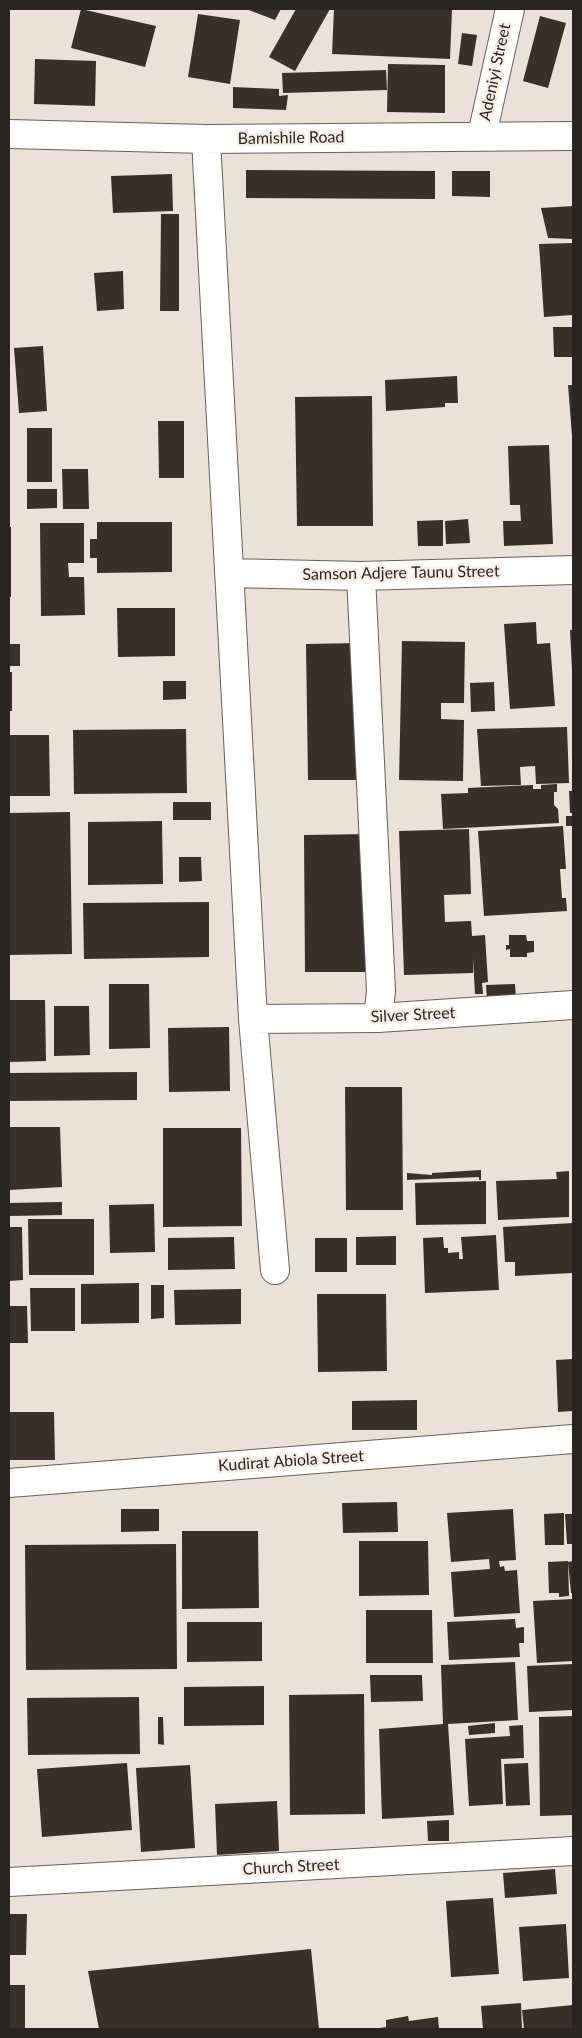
<!DOCTYPE html>
<style>
body{margin:0}
#map{position:relative;width:582px;height:2038px;overflow:hidden;background:#eae2d6;font-family:Lato,sans-serif}
canvas{display:block}
.frame{position:absolute;inset:0;border:10px solid #292622;pointer-events:none}
</style>
<div id="map">
<canvas width="582" height="2038"></canvas>
<div class="frame"></div>
</div>
<script>
const ctx = document.querySelector('canvas').getContext('2d');
ctx.lineJoin = 'round';
function fill(path, color) { ctx.fillStyle = color; ctx.fill(path, 'evenodd'); }
function strokePath(path, color, width, dash) { ctx.strokeStyle = color; ctx.lineWidth = width; ctx.lineCap = dash ? 'butt' : 'round'; ctx.setLineDash(dash || []); ctx.stroke(path); }
function write(font, color, halo, rows, align = 'center') {
  ctx.font = font + ' Lato,sans-serif'; ctx.lineWidth = 5; ctx.setLineDash([]); ctx.textBaseline = 'middle'; ctx.strokeStyle = halo; ctx.fillStyle = color; for (const [text, x, y, turn = 0] of rows) {
    ctx.save(); ctx.translate(x, y); ctx.rotate((+turn || 0) * Math.PI / 180); ctx.textAlign = isNaN(turn) ? turn : align; if (halo) ctx.strokeText(text, 0, 0); ctx.fillText(text, 0, 0); ctx.restore();
  }
}
fill(new Path2D(`
 M81 9 156 26 145 67 71 48Z
 M246 9H281L275 20Z
 M296 9H330L295 71 269 57Z
 M334 9 452 10 450 59 332 54Z
 M198 14 240 20 230 84 188 77Z
 M540 16 566 23 548 88 523 81Z
 M462 33 477 35 472 66 458 64Z
 M35 59 96 61 95 106 34 104Z
 M388 64 445 65V113L387 112Z
 M386 70 387 90 283 93 282 73Z
 M233 87 279 89V96L288 95 286 110 233 108Z
 M246 170 435 171V199L246 198Z
 M452 171H490V197L452 196Z
 M172 174 173 211 113 213 111 176Z
 M573 206V239L548 238 541 208Z
 M161 214H179V311H160Z
 M573 243V315L544 317 539 244Z
 M123 271 124 309 97 311 94 273Z
 M553 327H573V357H554Z
 M43 346 47 411 19 413 14 348Z
 M457 376 458 403H445V407L386 411 385 380Z
 M568 385H573V435L572 436Z
 M372 396 373 526H297L295 397Z
 M158 421H184V478H159Z
 M27 428H52V482H27Z
 M549 445 553 544 504 546 503 521H521L520 505H510L508 446Z
 M62 469H88L89 509H63Z
 M27 489H57V508L27 509Z
 M468 519 470 543 446 544 445 521Z
 M443 520V546H418L417 521Z
 M97 522H172V572L97 573V558H90V539H97Z
 M40 523H84V563H68L69 577H84L85 615 41 616Z
 M9 527H11V597H9Z
 M117 608H175V656L118 657Z
 M536 622 537 644 550 643 555 706 510 709 504 624Z
 M570 630H573V670H572Z
 M402 641 465 642 464 703H441V719L464 720 463 781 399 780Z
 M359 643 360 780H308L306 644Z
 M9 644H20V666H9Z
 M9 672H12V711H9Z
 M163 681H186V699L163 700Z
 M494 682 495 711 471 712 470 683Z
 M567 727 569 783 536 784 535 766 520 767 521 785 481 786 477 729Z
 M186 729 187 793 74 794 73 730Z
 M9 735H49L50 796H9Z
 M557 784V792H554V805L558 809 559 823 443 829 441 794 468 793V788L533 785V789H541V785Z
 M569 791H573V813H570Z
 M173 802H211V820H173Z
 M70 812 72 954 9 955V813Z
 M566 816H573V826H566Z
 M162 821 163 884 88 885V822Z
 M563 826 566 869H560L562 898H566L567 911 484 916 478 831Z
 M469 829 471 894 444 895 445 922 471 921 472 936 485 935 488 982 482 983 483 994H475L473 958V973L404 975 399 831Z
 M372 834 373 972H305L304 835Z
 M179 857H201L202 881 179 882Z
 M209 902V957L84 959 83 903Z
 M509 935H526L527 941H534V952L527 953V957H510V949L506 950V945H509Z
 M109 984H149L150 1048 109 1049Z
 M515 984 516 999 487 1000 486 985Z
 M9 1000H45L46 1061 9 1062Z
 M54 1006H89L90 1055 54 1056Z
 M229 1027 230 1091 169 1092 168 1028Z
 M137 1072V1100L10 1101V1073Z
 M345 1087H402L403 1210H346Z
 M9 1127H60L62 1187 9 1190Z
 M163 1128H241L242 1226 163 1227Z
 M481 1170V1180H479V1177L407 1180V1173L432 1175V1173Z
 M569 1171V1217L498 1220 496 1181 557 1179 556 1172Z
 M486 1181V1224L416 1225 415 1183Z
 M62 1202V1215L9 1216V1203Z
 M154 1204 155 1252 110 1253 109 1205Z
 M28 1219H94V1275H29Z
 M573 1223V1273L515 1276V1262H505L503 1227Z
 M9 1227H22L23 1280 9 1281Z
 M496 1235 499 1290 425 1293 423 1238 443 1237 444 1248H448V1253L459 1252V1259H463L461 1237Z
 M396 1236V1265H356V1237Z
 M234 1237 235 1269 168 1270V1238Z
 M315 1238H347V1272H315Z
 M139 1283V1323L81 1324V1284Z
 M151 1285H164V1318L151 1319Z
 M30 1288H75V1331H31Z
 M241 1289V1324L175 1325 174 1290Z
 M317 1294H386L387 1371 318 1372Z
 M9 1306H27L28 1343H9Z
 M573 1359V1411L558 1412 556 1360Z
 M417 1400V1430H352V1401Z
 M9 1412H54L55 1460H9Z
 M397 1502 398 1532 343 1533 342 1503Z
 M121 1509H159V1531L121 1532Z
 M513 1509 516 1560 499 1561 500 1567 504 1566 505 1571 517 1570 520 1613 454 1617 451 1572 490 1569 489 1559 451 1562 447 1513Z
 M564 1513V1545H545L544 1514Z
 M565 1514H573V1544H567Z
 M182 1531H258L259 1608 182 1609Z
 M359 1541H428L429 1595 359 1596Z
 M176 1544 177 1669 26 1670 25 1545Z
 M568 1561 569 1596 559 1597V1593H549L548 1562Z
 M573 1561V1593H571L568 1562Z
 M573 1599V1661L537 1663 533 1601Z
 M366 1610H432L433 1663H366Z
 M515 1619 516 1628 524 1627V1643H519L520 1657 449 1660 447 1622Z
 M187 1622H262V1661L187 1662Z
 M515 1662 518 1720 448 1724 454 1815 382 1819 379 1729 443 1724 441 1665Z
 M573 1664V1710L529 1712 527 1666Z
 M370 1675H422L423 1701 371 1702Z
 M264 1686V1725L184 1726V1687Z
 M364 1694 365 1814 290 1815 289 1695Z
 M139 1697 140 1754 28 1755 27 1698Z
 M573 1716V1815L540 1816 539 1717Z
 M158 1717H163L164 1745 158 1744Z
 M495 1723V1733L469 1735 468 1726Z
 M523 1725 524 1758 501 1759 503 1804 469 1806 465 1739 510 1736 509 1726Z
 M127 1763 132 1830 42 1837 37 1769Z
 M528 1763 530 1805 506 1806 504 1764Z
 M190 1765 195 1848 141 1852 136 1768Z
 M277 1801 279 1851 217 1855 215 1804Z
 M449 1820V1841H428L427 1821Z
 M555 1869 557 1894 505 1898 503 1873Z
 M493 1898 499 1974 451 1977 446 1901Z
 M9 1914H27L26 1955H9Z
 M566 1924 569 1978 523 1981 519 1927Z
 M311 1949 319 2029H99L88 1971Z
 M9 1985H25V2029H9Z
 M521 2003 522 2029H483L481 2006Z
 M573 2005V2029H524L522 2010Z
 M408 2016 409 2021 438 2017 439 2029H374L386 2027V2020Z`), '#373128');
const minor = new Path2D(`
 M9 134 206 139 573 136
 M482 135 510 9
 M206 139 253 1019 275 1270
 M229 573 361 576 573 570
 M361 576 381 991 378 1018
 M253 1019 378 1018 573 1005
 M9 1483 573 1439
 M9 1882 573 1851`);
strokePath(minor, '#676056', 30);
strokePath(minor, '#fff', 28);
write('16px', '#292622', '#f7efe3', [
 ["Adeniyi Street",495,72,-78],
 ["Bamishile Road",291,138,-1],
 ["Samson Adjere Taunu Street",401,573,-1],
 ["Silver Street",413,1015,-3],
 ["Kudirat Abiola Street",291,1461,-4],
 ["Church Street",291,1867,-3]
]);
</script>
